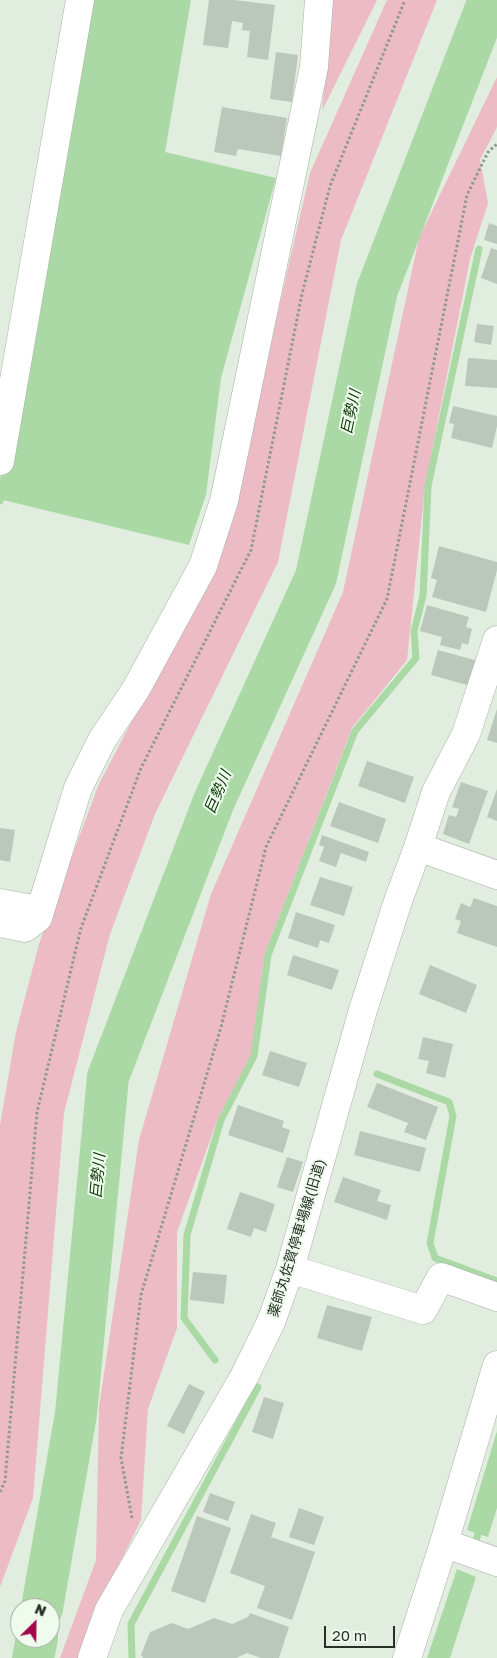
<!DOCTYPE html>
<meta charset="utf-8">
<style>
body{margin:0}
#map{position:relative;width:497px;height:1658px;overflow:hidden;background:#e1eddf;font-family:"Golos Text",sans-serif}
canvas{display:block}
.north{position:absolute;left:10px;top:1598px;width:50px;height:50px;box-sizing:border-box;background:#eefbed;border:1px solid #9fa99e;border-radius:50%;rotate:23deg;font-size:14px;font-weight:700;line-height:20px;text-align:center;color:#292e28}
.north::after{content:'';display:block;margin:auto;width:18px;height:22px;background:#a10849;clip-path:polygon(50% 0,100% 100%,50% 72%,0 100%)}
.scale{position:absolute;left:324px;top:1626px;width:71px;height:22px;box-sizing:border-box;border:2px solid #292e28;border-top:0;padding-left:6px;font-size:15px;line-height:18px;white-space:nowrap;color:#292e28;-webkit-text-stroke:4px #eefbed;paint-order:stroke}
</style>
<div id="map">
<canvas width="497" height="1658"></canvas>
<div class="north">N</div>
<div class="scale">20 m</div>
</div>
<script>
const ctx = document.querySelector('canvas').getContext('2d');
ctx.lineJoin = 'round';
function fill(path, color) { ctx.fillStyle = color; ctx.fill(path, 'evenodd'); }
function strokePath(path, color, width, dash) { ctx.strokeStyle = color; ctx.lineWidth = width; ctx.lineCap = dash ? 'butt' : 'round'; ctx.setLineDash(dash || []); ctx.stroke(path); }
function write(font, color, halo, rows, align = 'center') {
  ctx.font = font + ' "Golos Text","Noto Sans JP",sans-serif'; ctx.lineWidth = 4; ctx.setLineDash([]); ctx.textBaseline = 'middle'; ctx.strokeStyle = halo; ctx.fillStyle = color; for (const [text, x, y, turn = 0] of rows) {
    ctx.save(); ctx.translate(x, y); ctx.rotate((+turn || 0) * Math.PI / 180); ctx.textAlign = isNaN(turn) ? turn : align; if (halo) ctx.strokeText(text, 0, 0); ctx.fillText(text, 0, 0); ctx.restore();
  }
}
fill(new Path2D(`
 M332 0H377L322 111Z
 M387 0H437L341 240 278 562 155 814 110 934 64 1113 33 1498 0 1587V1125L16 1032 39 944 99 784 224 545 310 173Z
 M497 77V127L480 160 488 203 470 259 425 486 407 660 352 728 264 956 252 1056 218 1118 177 1232V1328L148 1409 141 1520 88 1627 82 1658H60L96 1560 99 1407 139 1140 211 894 343 592 419 238Z`), '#edbbc5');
fill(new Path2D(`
 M94 0H191L165 152 276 178 221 378 206 495 189 545 3 500Z
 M497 1431V1508L488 1537 467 1530Z
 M457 1569 476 1577 450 1658H427Z`), '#abd9a5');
strokePath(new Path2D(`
 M0 501 6 465
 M377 1074 449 1102 453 1116 430 1243 435 1258 497 1281
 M215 1360 184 1318 187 1235 221 1120 254 1056 268 955 355 731 416 658 414 631 423 596 428 486 479 249
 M473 1549 481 1525
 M132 1658 131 1624 258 1387`), '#abd9a5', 7);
strokePath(new Path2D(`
 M42 1608 76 1414 108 1077 214 801 316 577 377 290 489 0
 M33 1658 37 1638`), '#abd9a5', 42);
fill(new Path2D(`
 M209 0H234L275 5 268 60 247 57 250 31 242 30 243 23 232 21 228 48 203 45Z
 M276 52 298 55 292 102 270 99Z
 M222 107 287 118 281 156 238 149 236 156 214 152Z
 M489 223 497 226V244L484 240Z
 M491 248 497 250V284L481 278Z
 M477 324 494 326 491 345 474 342Z
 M468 358 497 360V388L465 386Z
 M453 406 497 416V426L492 448 451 438 454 424 449 423Z
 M439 546 497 562V570L486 612 432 597 437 580 431 578Z
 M427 605 469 617 466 627 472 629 468 645 462 643 460 650 440 645 442 637 420 631Z
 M438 650 478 661 471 686 431 675Z
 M497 709V743L487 740Z
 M367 761 414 777 405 803 358 786Z
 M461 782 488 791 469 844 443 834 449 815 456 817 459 809 452 807Z
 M497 789V821L487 817Z
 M339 802 386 819 378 843 330 826Z
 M0 828 15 830 10 862 0 860Z
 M322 835 369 852 366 862 341 853 336 867 319 861 324 847 319 845Z
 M320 877 353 887 344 916 310 905Z
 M474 898 497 906V947L457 933 461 921 455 919 461 903 470 907Z
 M296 912 335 925 329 943 320 940 318 948 288 938Z
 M293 955 339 970 332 990 287 975Z
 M430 965 477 985 466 1013 419 994Z
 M423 1037 453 1044 445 1078 426 1073 429 1061 418 1059Z
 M270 1051 307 1063 299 1087 262 1075Z
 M377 1083 438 1107 426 1140 404 1132 408 1123 367 1107Z
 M238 1105 284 1121 282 1127 290 1130 283 1153 228 1135Z
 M360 1131 426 1148 420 1172 354 1155Z
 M287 1157 303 1162 293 1192 277 1187Z
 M343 1177 381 1190 377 1201 391 1205 387 1220 334 1202Z
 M240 1192 275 1204 266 1232 254 1228 251 1237 227 1229Z
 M193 1272 227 1275 224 1304 190 1300Z
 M327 1305 372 1317 362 1351 317 1338Z
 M189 1384 205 1392 184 1434 167 1426Z
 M264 1397 284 1403 273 1439 252 1432Z
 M210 1493 235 1502 228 1521 203 1512Z
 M299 1508 324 1517 314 1545 289 1537Z
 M251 1514 276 1523 271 1537 315 1552 292 1620 257 1608 265 1586 230 1573Z
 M197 1516 231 1528 205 1603 171 1591Z
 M250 1613 289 1627 279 1658H261L247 1653 236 1658H143L141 1655 150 1632 172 1623 188 1629 214 1618 232 1624 248 1617Z`), '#bbc7ba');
const minor = new Path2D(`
 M0 461 80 0
 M418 847 497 875
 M0 903 39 910
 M0 923 25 928 38 918 78 788 102 740 136 689 203 566 224 501 314 67 319 0
 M290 1269 423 1310 441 1277 497 1297
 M444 1543 497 1562
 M92 1658 109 1610 244 1377 271 1322 290 1269 363 1010 398 901 418 847 436 792 466 734 497 640
 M407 1658 444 1543 497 1365`);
strokePath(minor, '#a7b2a5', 29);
strokePath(new Path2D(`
 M0 1492 5 1481 37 1112 81 928 141 768 251 550 302 294 330 186 405 0
 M132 1518 121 1458 141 1295 221 1027 266 847 387 599 467 195 488 152 497 144`), '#90998f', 3, [2.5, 2.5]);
strokePath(minor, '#fff', 28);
write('14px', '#292e28', '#eefbed', [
 ["薬師丸佐賀停車場線(旧道)",297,1238,-73]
]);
write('italic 15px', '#0a3804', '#eefbed', [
 ["巨勢川",351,412,-78],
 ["巨勢川",218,792,-67],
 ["巨勢川",98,1176,-85]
]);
</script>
